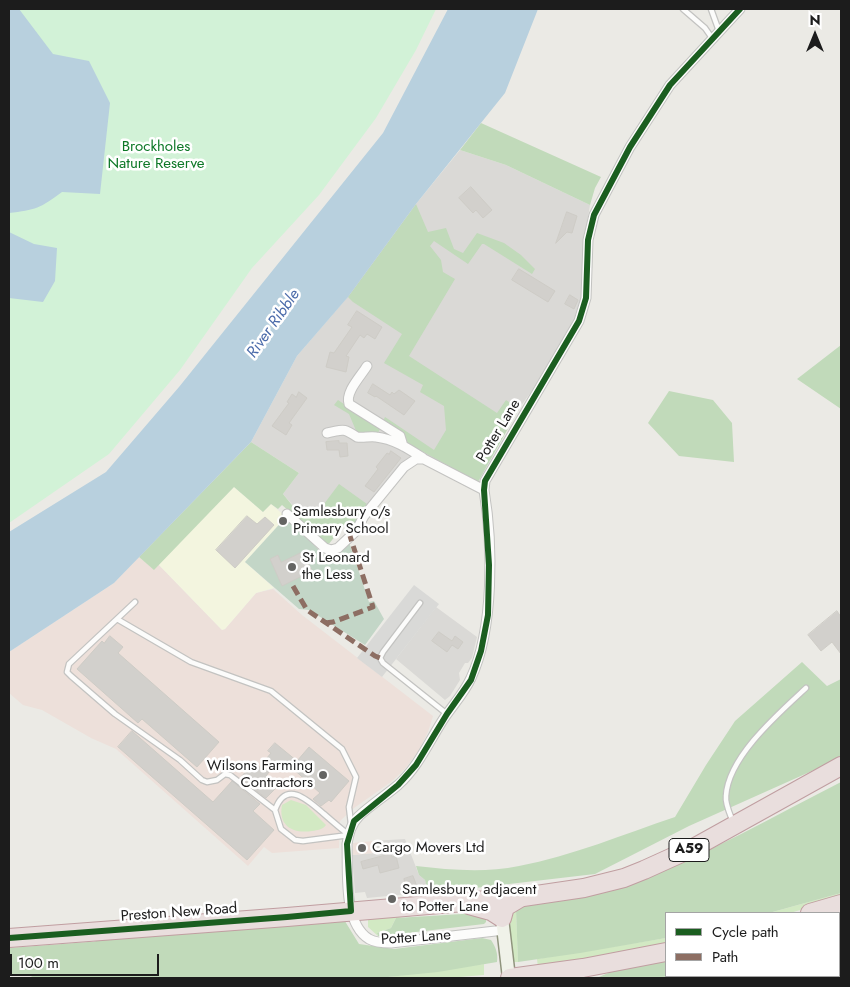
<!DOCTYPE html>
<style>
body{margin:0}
#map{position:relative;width:850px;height:987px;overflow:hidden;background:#ebeae5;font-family:Jost,sans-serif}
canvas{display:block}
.frame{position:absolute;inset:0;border:10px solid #1c1c1c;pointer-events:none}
.legend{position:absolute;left:665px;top:912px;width:175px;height:65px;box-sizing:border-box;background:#fff;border:1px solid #a4a4a4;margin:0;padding:6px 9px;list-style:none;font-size:15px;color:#1c1c1c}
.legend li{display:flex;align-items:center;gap:10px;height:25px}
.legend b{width:25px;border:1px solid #a4a4a4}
.north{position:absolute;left:790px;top:10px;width:50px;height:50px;-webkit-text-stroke:4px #fff;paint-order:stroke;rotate:0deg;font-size:14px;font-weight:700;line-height:20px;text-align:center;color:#1c1c1c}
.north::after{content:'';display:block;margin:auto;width:18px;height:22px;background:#1c1c1c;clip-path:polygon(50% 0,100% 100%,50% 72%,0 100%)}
.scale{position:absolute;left:10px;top:954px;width:149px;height:22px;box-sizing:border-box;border:2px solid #1c1c1c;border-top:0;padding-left:6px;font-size:15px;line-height:18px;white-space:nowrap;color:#1c1c1c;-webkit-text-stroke:4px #fff;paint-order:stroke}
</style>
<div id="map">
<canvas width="850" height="987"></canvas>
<div class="frame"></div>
<ul class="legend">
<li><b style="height:6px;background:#1b5e20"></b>Cycle path</li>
<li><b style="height:6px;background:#8d6e63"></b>Path</li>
</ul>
<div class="north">N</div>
<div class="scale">100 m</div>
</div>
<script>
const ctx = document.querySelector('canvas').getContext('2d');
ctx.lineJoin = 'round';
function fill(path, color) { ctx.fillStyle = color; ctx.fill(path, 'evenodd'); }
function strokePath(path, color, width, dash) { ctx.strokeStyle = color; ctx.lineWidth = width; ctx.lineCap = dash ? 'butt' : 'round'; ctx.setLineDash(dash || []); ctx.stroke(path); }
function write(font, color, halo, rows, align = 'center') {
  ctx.font = font + ' Jost,sans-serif'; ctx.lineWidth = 5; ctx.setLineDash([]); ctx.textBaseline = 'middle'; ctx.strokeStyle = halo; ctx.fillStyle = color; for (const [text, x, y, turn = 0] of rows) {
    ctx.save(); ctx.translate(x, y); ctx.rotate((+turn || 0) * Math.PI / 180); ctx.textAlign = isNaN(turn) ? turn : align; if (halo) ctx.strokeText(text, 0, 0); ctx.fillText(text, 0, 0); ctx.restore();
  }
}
fill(new Path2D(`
 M460 150 506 165 590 205 583 247 582 296 578 316 548 368 516 413 472 490 423 463 414 464 407 469 375 510 367 504 302 516 283 494 299 473 251 442 297 356 346 299 416 204Z
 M436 607 477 637 472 658 468 663H465L459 673 460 680 450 696 445 700 396 659Z
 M405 839 419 875 425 880 428 892 367 898 365 892 355 893 352 855 374 853 373 841Z`), '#dad9d6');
fill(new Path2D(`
 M139 557 154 569 158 564 222 630 225 629 256 593 273 589 302 615 433 716 428 732 418 752 404 770 391 782 354 808 340 821 339 848 272 853 264 847 248 866 116 749 91 738 42 710 23 705 9 693V652L114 583Z
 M373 841 374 853 352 855 353 843Z`), '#ede0da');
fill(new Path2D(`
 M234 487 263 512 271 504 286 517 245 562 274 588 256 593 225 629 222 630 158 564Z`), '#f3f5df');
fill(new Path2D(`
 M291 800 306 805 326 825C322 830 318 830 312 831 293 834 278 826 282 805Z
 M841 893V898L790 913H769Z
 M516 910 518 962H511L510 915Z
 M393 914 413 916 396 918 391 928 377 933 378 936 368 927V917Z
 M666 938V944L538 968 537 959Z
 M484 964V975L447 978H327L388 977Z`), '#d2e9c3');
fill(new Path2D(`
 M481 123 601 177 595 188 590 205 506 165 460 150Z
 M416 204 428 232 446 228 454 249 463 253 477 233 504 243 521 255 535 269 532 274 484 244H482L468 264 434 241 430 246 441 260 443 272 455 279 409 356 497 413 506 400 519 409 478 482 407 443 383 421 385 417 434 450 446 430 444 406 420 392 423 385 384 363 402 334 353 302 348 297Z
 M841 345V409L797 379Z
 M669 391 713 400 732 423 734 462 679 456 648 423Z
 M338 400 380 429 378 433H357L349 414 334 405Z
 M251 442 299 473 283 494 301 516 318 512 339 484 367 504 353 529 345 524 328 545 282 505 278 509 271 504 263 512 234 487 154 570 139 557Z
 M802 662 827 686 841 679V758L689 826 595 874 449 891 428 892 425 880 419 875 416 866C450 870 485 873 519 866 572 856 624 834 675 817L706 765 735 721Z
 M841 782V893L769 913H666V938L580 953 518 962 516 910 522 906C562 900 601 895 638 881 708 854 774 816 841 782Z
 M479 913 486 919V922L484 924 382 936H378L377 933 391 928 396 918Z
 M343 918 359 944 394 949 482 938 491 940C496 948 498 953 497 962L438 972 388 977 327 978H35C25 973 19 973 9 976V948L88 942H93L103 939Z
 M666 959V976H701L693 978H585L599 977 615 970Z
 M718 976H791L788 978H720Z`), '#c1daba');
fill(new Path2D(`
 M286 517 327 558 349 542 369 602 374 601 384 619 365 645 309 610 299 609 245 562Z`), '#c3d6c7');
fill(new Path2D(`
 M9 9H436L416 50 376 118 319 195 252 268 180 370 109 454 9 523Z`), '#d2f2d7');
fill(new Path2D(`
 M414 585 439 604 382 677 357 658Z`), '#d9d9d7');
fill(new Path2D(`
 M9 9H19L53 54 89 61 110 103 100 194 62 192C41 208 35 210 9 213Z
 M448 9H538L505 93 416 204 348 297 297 356 251 442 114 583 9 652V532L106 472 179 387 383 133Z
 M9 232 34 244 57 248 55 281 43 302 9 298Z`), '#b8d0de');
const building = new Path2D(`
 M471 187 492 210 483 218 476 210 473 213 459 198Z
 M567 212 577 216 572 233 567 232 556 243Z
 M519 269 555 291 548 302 512 280Z
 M570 295 578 300 574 309 565 304Z
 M357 311 382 327 375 339 367 334 364 338 360 335 346 356 349 357 346 372 326 367 330 352 334 353 352 327 348 325Z
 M373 384 390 395 392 392 394 394 399 390 415 401 404 415 376 396 375 397 368 393Z
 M299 392 307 398 289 423 292 425 286 435 272 426 289 403 287 402 292 394 296 397Z
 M339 441V443H347L348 456 340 457 339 450H327L326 442Z
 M391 451 401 458 374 492 365 486 378 469 376 467 387 453 389 454Z
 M247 516 257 524 265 517 274 525 235 568 216 550Z
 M303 552 312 571 282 586 270 559 278 555 281 562Z
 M837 611 841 617V654L832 642 821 651 808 635Z
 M439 632 452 641 455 636 463 642 458 649 452 645 447 652 432 641Z
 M110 636 123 647 118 653 219 742 197 767 142 719 138 723 77 669 102 641 104 643Z
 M132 731 213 802 232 781 260 804 253 811 274 830 247 860 118 747Z
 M275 743 297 761 309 747 349 781 331 802 329 800 321 806 313 799 320 793 290 766 285 772 275 764 266 776 278 786 266 798 240 778 253 764 258 769 271 753 268 751Z
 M391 854 392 857 396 856 399 868 380 873 378 865 363 869 361 862Z
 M413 876 416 884 406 887 404 879Z`);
fill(building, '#d2d0cc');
strokePath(building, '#ceccc6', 1);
const lane = new Path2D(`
 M683 9 705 28 712 38
 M711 9 719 31
 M135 602 69 664 67 672 71 676 115 714 180 760 202 780 207 782 217 780 225 774 230 775 275 810 281 829 295 840 303 841 349 835
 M420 603 383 652 380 658 383 663 447 714
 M117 619 191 662 271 691 342 749 356 777 349 807 351 824
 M275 810C286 779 308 800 324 814 332 821 340 828 349 835
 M733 822C730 814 725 804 726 796 728 757 779 713 806 688`);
const street = new Path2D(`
 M367 366C361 376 345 392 349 404L400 436 403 446
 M327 433C344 430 341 427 357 437 363 438 370 436 376 437 394 439 409 449 423 458
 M287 514 325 548 331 550 338 548 356 531 364 516 404 467 416 459H424L484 490
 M504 930 391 943C384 943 376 943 369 939 343 923 348 871 347 844 349 833 351 824 359 816 371 805 385 796 398 785 417 768 428 744 441 723 450 708 464 694 471 678 494 629 493 544 484 490L485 481 579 321 586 298 588 240 594 215 630 147 670 85 740 9`);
const secondary = new Path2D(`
 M502 918 509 978`);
const highway = new Path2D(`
 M469 905 491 911 502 918 505 907 520 898
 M810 913 841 904
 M9 938 287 917 523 897 584 888 624 878 644 870 697 846 841 766
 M510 978 583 968 666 952`);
strokePath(lane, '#c3c3c1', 7);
strokePath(street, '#c3c3c1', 11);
strokePath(secondary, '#8f947d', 15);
strokePath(highway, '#c09ea1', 20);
strokePath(lane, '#fcfcfb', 4.5);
strokePath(street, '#fcfcfb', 9);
strokePath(secondary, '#f0f2e9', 12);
strokePath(highway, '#e9dedd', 18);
strokePath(new Path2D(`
 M293 586 307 610 375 656 380 658
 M325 623 333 622 373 607 350 536`), '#8d6e63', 5, [10, 5]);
strokePath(new Path2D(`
 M9 938 287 917 351 911 347 844 354 821 398 785 416 765 447 714 471 680 481 651 488 615 489 565 484 490 485 481 579 321 586 298 588 240 594 215 630 147 670 85 740 9`), '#1b5e20', 6);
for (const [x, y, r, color] of [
 [283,521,5,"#646462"],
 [292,567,5,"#646462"],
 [323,775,5,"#646462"],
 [362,848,5,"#646462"],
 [392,899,5,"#646462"]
]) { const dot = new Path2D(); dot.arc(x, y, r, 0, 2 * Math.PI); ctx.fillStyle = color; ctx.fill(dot); strokePath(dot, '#fff', 2); }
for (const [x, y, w] of [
 [689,850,40]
]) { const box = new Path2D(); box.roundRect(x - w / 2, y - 11.5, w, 23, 4); ctx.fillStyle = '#fff'; ctx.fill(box); strokePath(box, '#1c1c1c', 1); }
write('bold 14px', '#1c1c1c', null, [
 ["A59",689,850]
]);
write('15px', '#0d7827', '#fff', [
 ["Brockholes",156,147],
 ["Nature Reserve",156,164]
]);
write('15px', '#1c1c1c', '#fff', [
 ["Potter Lane",499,431,-59],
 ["Preston New Road",179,913,-4],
 ["Potter Lane",416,938,-4]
]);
write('15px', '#1c1c1c', '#fff', [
 ["Samlesbury o/s",293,512],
 ["Primary School",293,529],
 ["St Leonard",302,558],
 ["the Less",302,575],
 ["Wilsons Farming",313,766,"right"],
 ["Contractors",313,783,"right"],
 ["Cargo Movers Ltd",372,848],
 ["Samlesbury, adjacent",402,890],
 ["to Potter Lane",402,907]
], 'left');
write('italic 16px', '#4b6baa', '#fff', [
 ["River Ribble",274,324,-55]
]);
</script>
